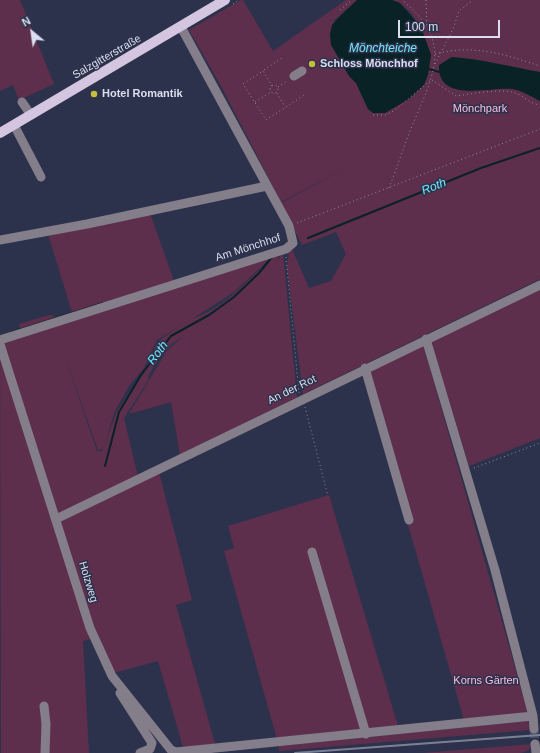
<!DOCTYPE html>
<meta charset="utf-8">
<style>
body{margin:0}
#map{position:relative;width:540px;height:753px;overflow:hidden;background:#2d324c;font-family:Arial,sans-serif}
canvas{display:block}
.north{position:absolute;left:12px;top:12px;width:40px;height:40px;-webkit-text-stroke:3px #2d324c;paint-order:stroke;rotate:331deg;font-size:11px;font-weight:700;line-height:16px;text-align:center;color:#dadeef}
.north::after{content:'';display:block;margin:auto;width:14px;height:18px;background:#dadeef;clip-path:polygon(50% 0,100% 100%,50% 72%,0 100%)}
.scale{position:absolute;left:398px;top:20px;width:102px;height:18px;box-sizing:border-box;border:2px solid #dadeef;border-top:0;padding-left:5px;font-size:12px;line-height:14px;white-space:nowrap;color:#dadeef;-webkit-text-stroke:3px #2d324c;paint-order:stroke}
</style>
<div id="map">
<canvas width="540" height="753"></canvas>
<div class="north">N</div>
<div class="scale">100 m</div>
</div>
<script>
const ctx = document.querySelector('canvas').getContext('2d');
ctx.lineJoin = 'round';
function fill(path, color) { ctx.fillStyle = color; ctx.fill(path, 'evenodd'); }
function strokePath(path, color, width, dash) { ctx.strokeStyle = color; ctx.lineWidth = width; ctx.lineCap = dash ? 'butt' : 'round'; ctx.setLineDash(dash || []); ctx.stroke(path); }
function write(font, color, halo, rows, align = 'center') {
  ctx.font = font + ' Arial,sans-serif'; ctx.lineWidth = 3; ctx.setLineDash([]); ctx.textBaseline = 'middle'; ctx.strokeStyle = halo; ctx.fillStyle = color; for (const [text, x, y, turn = 0] of rows) {
    ctx.save(); ctx.translate(x, y); ctx.rotate((+turn || 0) * Math.PI / 180); ctx.textAlign = isNaN(turn) ? turn : align; if (halo) ctx.strokeText(text, 0, 0); ctx.fillText(text, 0, 0); ctx.restore();
  }
}
fill(new Path2D(`
 M0 0H20L54 84 19 100 13 85 0 91Z
 M241 0H243L273 51 346 0H357L336 19 328 21 336 20 332 25 349 76 356 83 368 109 373 113 431 55C424 34 415 8 392 0H540V279L303 394 287 267 289 251 292 249 309 288 331 281 346 254 336 232 302 245 281 203 351 165 281 202 221 86 189 30Z
 M150 213 174 281 72 312 48 234Z
 M283 253 297 397 180 455 171 402 129 414 166 352 184 335 172 344 159 359 149 374 148 381 124 418 139 481 159 472 192 600 176 605 215 744 183 747 158 661 114 673 91 639 83 641 89 753H1L0 342 274 255 234 292 192 319C227 307 248 279 275 255L278 258 272 265ZM182 324 157 342 147 366 117 411 102 451H97L62 349 98 450 103 449 115 411 129 386 144 368 156 341Z
 M540 288V438L469 466 431 341Z
 M49 315 55 316 46 323 21 331 19 324Z
 M423 344 528 713 464 720 407 521 368 371Z
 M329 495 398 726 277 739 224 551 234 548 228 526Z
 M528 721 530 730 279 751V746Z
 M532 744C530 751 526 752 520 753H423Z`), '#5d2f4c');
fill(new Path2D(`
 M357 0H392L400 3 421 27 431 55 428 75 424 85 409 99 385 113H373L368 109 356 83 349 76 331 45 330 34 332 25 337 19Z
 M452 57C482 59 511 67 540 72V101C532 97 521 90 512 89 488 87 437 103 439 65Z`), '#092226');
strokePath(new Path2D(`
 M429 69 439 72
 M308 238 481 168 540 148
 M12 332 103 303
 M105 466 119 412 141 375 171 336 209 315 234 297 259 273 272 257`), '#092226', 2);
strokePath(new Path2D(`
 M534 729 535 744`), '#474c64', 9, [9, 4.5]);
strokePath(new Path2D(`
 M426 0 427 27
 M233 4 239 0
 M340 10 352 0
 M435 54C474 44 503 54 540 66
 M435 64 453 29 459 11 473 0
 M264 70 282 58
 M432 80 456 96C470 94 499 89 512 92 522 94 529 104 540 105
 M270 89a4 4 0 1 1 8 0a4 4 0 1 1-8 0Z
 M272 86 263 71 243 84 266 120 306 94
 M278 87 287 81
 M277 93 285 107
 M255 102 271 92
 M373 115H386L395 110 431 80
 M389 188C398 165 405 142 415 119 436 70 451 40 402 0
 M297 223 540 129
 M286 257 299 393
 M305 407 328 496
 M474 468 540 443`), '#898ea3', 1, [1, 3]);
strokePath(new Path2D(`
 M294 76 302 71
 M22 102 31 115
 M14 125 41 177
 M0 240 87 224 267 186
 M426 339 495 570 533 716 534 729
 M0 340 286 249 293 243 289 226 181 27
 M0 344 90 628 112 676 171 750 176 752 533 716
 M365 368 409 520
 M56 519 540 285
 M312 552 366 734
 M120 693 152 743 150 749 140 753
 M44 706 46 724 45 753
 M535 744 536 753`), '#847d8a', 9);
strokePath(new Path2D(`
 M0 133 225 0`), '#d4c5e1', 10);
strokePath(new Path2D(`
 M295 753 540 735`), '#7c8096', 2);
for (const [x, y, r, color] of [
 [312,64,4,"#c4bd3e"],
 [94,94,4,"#c4bd3e"]
]) { const dot = new Path2D(); dot.arc(x, y, r, 0, 2 * Math.PI); ctx.fillStyle = color; ctx.fill(dot); strokePath(dot, '#2d324c', 1.5); }
write('11px', '#dadeef', '#2d324c', [
 ["Salzgitterstraße",107,57,-30],
 ["Am Mönchhof",248,248,-18],
 ["An der Rot",292,390,-26],
 ["Holzweg",88,582,73]
]);
write('bold 11px', '#dadeef', '#2d324c', [
 ["Schloss Mönchhof",320,64],
 ["Hotel Romantik",102,94]
], 'left');
write('11px', '#febee3', '#2d324c', [
 ["Mönchpark",480,109],
 ["Korns Gärten",486,681]
]);
write('italic 12px', '#72e8f9', '#2d324c', [
 ["Mönchteiche",383,49],
 ["Roth",434,187,-22],
 ["Roth",158,353,-53]
]);
</script>
